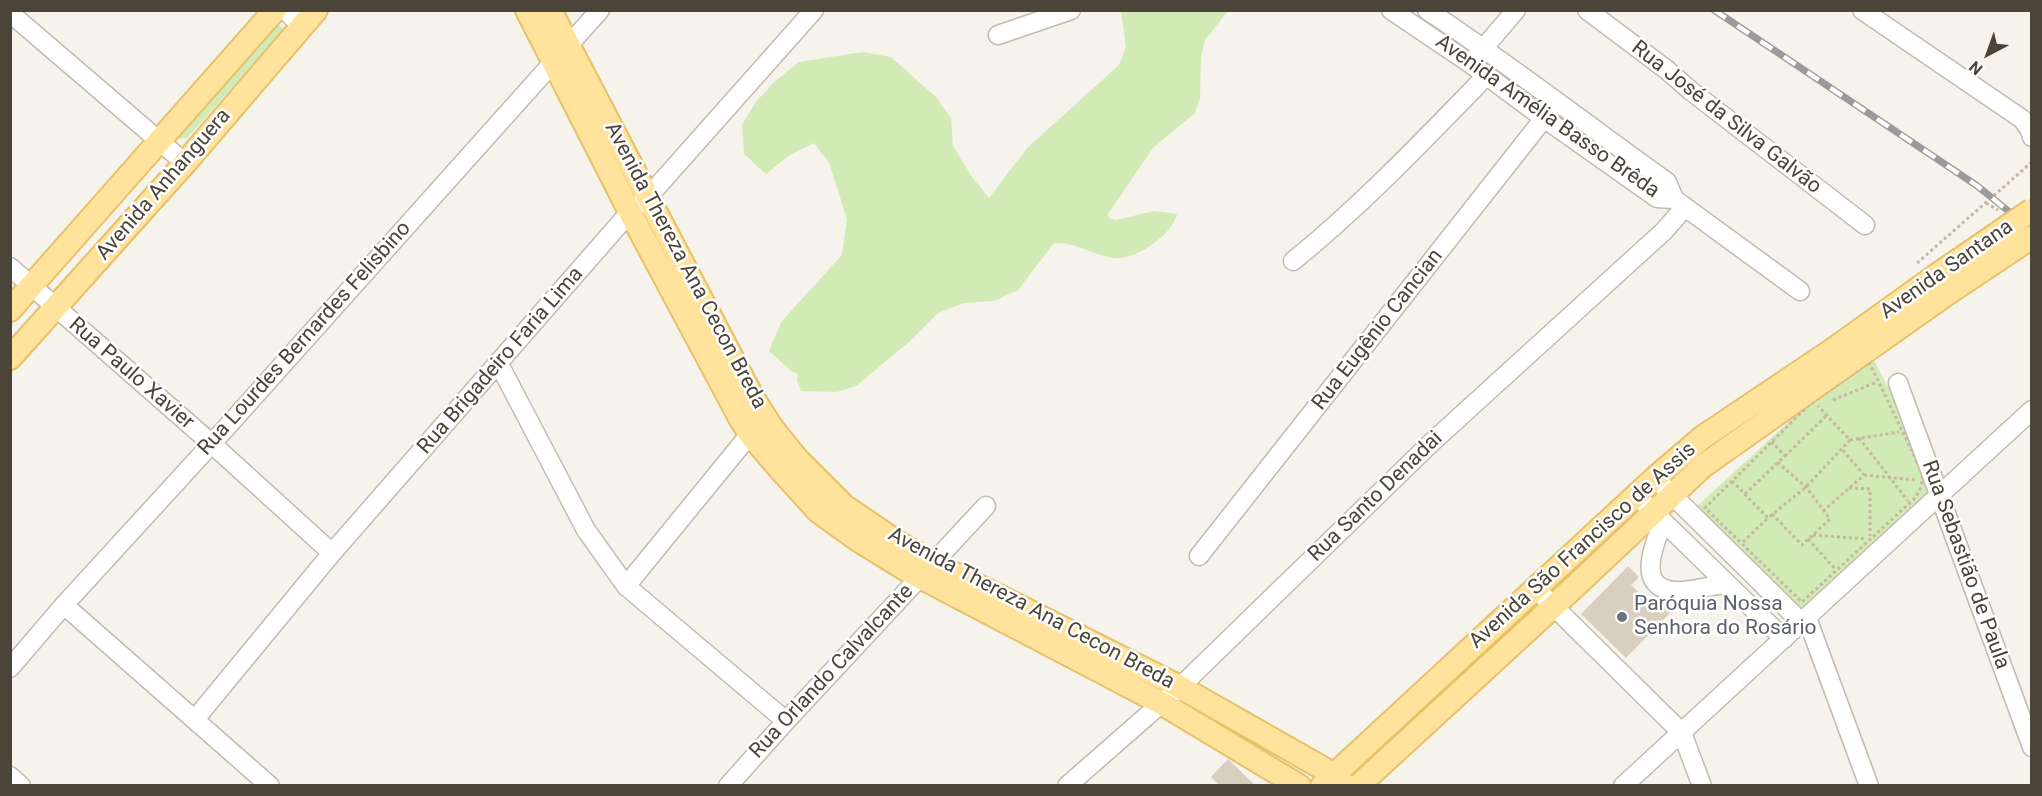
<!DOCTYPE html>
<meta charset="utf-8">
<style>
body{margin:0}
#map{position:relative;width:2042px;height:796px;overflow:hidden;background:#f6f3ec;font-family:Roboto,sans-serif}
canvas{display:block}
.frame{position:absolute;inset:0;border:12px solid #4b4439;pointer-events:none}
.north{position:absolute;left:1958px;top:24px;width:60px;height:60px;-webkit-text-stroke:4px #fff;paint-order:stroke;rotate:221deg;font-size:16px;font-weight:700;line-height:24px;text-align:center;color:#4b4439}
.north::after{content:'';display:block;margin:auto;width:21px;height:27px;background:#4b4439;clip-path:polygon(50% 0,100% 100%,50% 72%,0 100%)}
</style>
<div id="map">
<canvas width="2042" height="796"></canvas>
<div class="frame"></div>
<div class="north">N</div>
</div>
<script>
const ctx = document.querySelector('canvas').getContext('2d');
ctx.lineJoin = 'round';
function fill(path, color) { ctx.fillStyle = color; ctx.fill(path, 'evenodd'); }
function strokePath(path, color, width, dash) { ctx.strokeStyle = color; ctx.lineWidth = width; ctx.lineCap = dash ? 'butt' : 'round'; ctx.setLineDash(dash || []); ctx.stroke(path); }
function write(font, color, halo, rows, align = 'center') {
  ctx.font = font + ' Roboto,sans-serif'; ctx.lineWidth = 5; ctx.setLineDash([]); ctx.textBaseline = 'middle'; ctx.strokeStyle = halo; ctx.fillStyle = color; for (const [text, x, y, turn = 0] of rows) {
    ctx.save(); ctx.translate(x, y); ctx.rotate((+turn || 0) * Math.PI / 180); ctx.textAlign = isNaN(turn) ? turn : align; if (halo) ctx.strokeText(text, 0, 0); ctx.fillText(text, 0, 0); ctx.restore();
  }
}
fill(new Path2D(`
 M1121 11H1228L1205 40 1201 58 1200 99 1195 113 1153 148 1108 214 1109 218 1116 220 1154 211 1177 214C1173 234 1135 261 1114 258 1093 255 1076 242 1054 243L1018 290 994 301 964 303 938 313 909 342 856 386 837 392 801 391 797 380 798 374 791 371 769 351 781 322 842 255 847 219 829 163 814 143 790 155 766 174 744 154 742 125 755 103 775 81 799 62 862 52 891 57 936 97 951 118 953 146 972 177 989 198 1027 148 1119 65 1126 47Z
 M277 24 285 29 187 138 178 139Z
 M1868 349 1921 451 1931 486 1926 497 1801 612 1694 509Z`), '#d2eab5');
fill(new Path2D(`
 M1628 566 1639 577 1631 585 1654 607 1661 601 1672 611 1626 658 1581 614Z
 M1228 759 1229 760 1256 786H1220L1211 777Z`), '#d8cfc1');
const minor = new Path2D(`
 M285 10 302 27
 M1391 10 1471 64 1545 119 1657 198 1674 199
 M1427 10C1509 64 1587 125 1667 182L1674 199 1800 291
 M1587 10 1667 70 1691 91 1865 225
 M1862 10 2022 119 2030 130 2032 137
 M10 13 185 163
 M998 35 1071 10
 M1476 57 1516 10
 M1293 261C1362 205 1424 140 1486 76
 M10 267 212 444 332 553
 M499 364 586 530 626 586 786 721
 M1898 383 2032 747
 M1664 487 1802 623
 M1636 495 1784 639
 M1663 521C1655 543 1634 588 1675 591 1692 592 1710 585 1727 584
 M1199 556 1556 103
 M626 586 750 434
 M1535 588 1682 733 1702 786
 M64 605 270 786
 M1807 618 1869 786
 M10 668 64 605 226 428 600 10
 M196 718 332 553 630 212 648 197 814 10
 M10 776 21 786
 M728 786 786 721 986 506
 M1067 786 1180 687 1431 443 1664 231 1685 207
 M1623 786 2032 410`);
const major = new Path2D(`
 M527 10 630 212 740 418 750 434 779 468 818 511 858 540 905 569 1163 704 1299 786
 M550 10 753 398 772 428 797 459 844 506 897 542 933 563 1180 687 1333 774 1346 786
 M10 310 275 10
 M10 358 185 163 316 10
 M1322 786 1655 478 1703 437 1834 349 1937 275
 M1358 786 1555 605 1703 466 1951 291`);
strokePath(minor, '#c2bbae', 21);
strokePath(major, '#e6c16a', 26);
strokePath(new Path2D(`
 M1986 203 1998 210
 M1917 263 2032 162
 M1869 362 1923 474 1921 487 1915 498 1802 602 1705 508 1812 402Z
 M1833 400 1877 382
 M1859 438 1908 501
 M1850 440 1899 432
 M1785 456 1827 415
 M1864 475 1916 480
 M1732 481 1768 518 1806 487 1850 440 1818 406
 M1849 488 1870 489V536
 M1745 494 1785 456 1771 441
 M1823 511 1864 475 1841 448
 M1772 514 1802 545 1830 519 1806 487 1777 462
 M1813 535 1867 539
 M1808 539 1835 569
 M1743 542 1768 518`), '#c4b79f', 3, [3, 3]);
strokePath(minor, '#fff', 18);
strokePath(major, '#ffe39c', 22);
const rail = new Path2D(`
 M1714 10 1976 185 2032 230`);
strokePath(rail, '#9a9a9a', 7);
strokePath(rail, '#fff', 4.5, [14]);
const majorBridge = new Path2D(`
 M1937 275 2032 210
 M1951 291 2032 237`);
strokePath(majorBridge, '#e6c16a', 26, []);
strokePath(majorBridge, '#ffe39c', 22);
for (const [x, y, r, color] of [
 [1622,617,6,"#6b7280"]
]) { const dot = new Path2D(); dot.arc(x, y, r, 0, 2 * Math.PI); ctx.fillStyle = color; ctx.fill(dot); strokePath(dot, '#fff', 2); }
write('21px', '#4b4439', '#fff', [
 ["Avenida Amélia Basso Brêda",1547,117,35],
 ["Rua José da Silva Galvão",1726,118,38],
 ["Avenida Anhanguera",164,185,-49],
 ["Avenida Thereza Ana Cecon Breda",685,266,62],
 ["Avenida Santana",1947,270,-35],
 ["Rua Eugênio Cancian",1378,330,-52],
 ["Rua Lourdes Bernardes Felisbino",305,339,-48],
 ["Rua Brigadeiro Faria Lima",501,361,-49],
 ["Rua Paulo Xavier",131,374,41],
 ["Rua Santo Denadai",1376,497,-44],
 ["Avenida São Francisco de Assis",1583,546,-42],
 ["Rua Sebastião de Paula",1965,565,70],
 ["Avenida Thereza Ana Cecon Breda",1031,609,28],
 ["Rua Orlando Calvalcante",832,672,-47]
]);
write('21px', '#5b616d', '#fff', [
 ["Paróquia Nossa",1634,605],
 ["Senhora do Rosário",1634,629]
], 'left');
</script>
